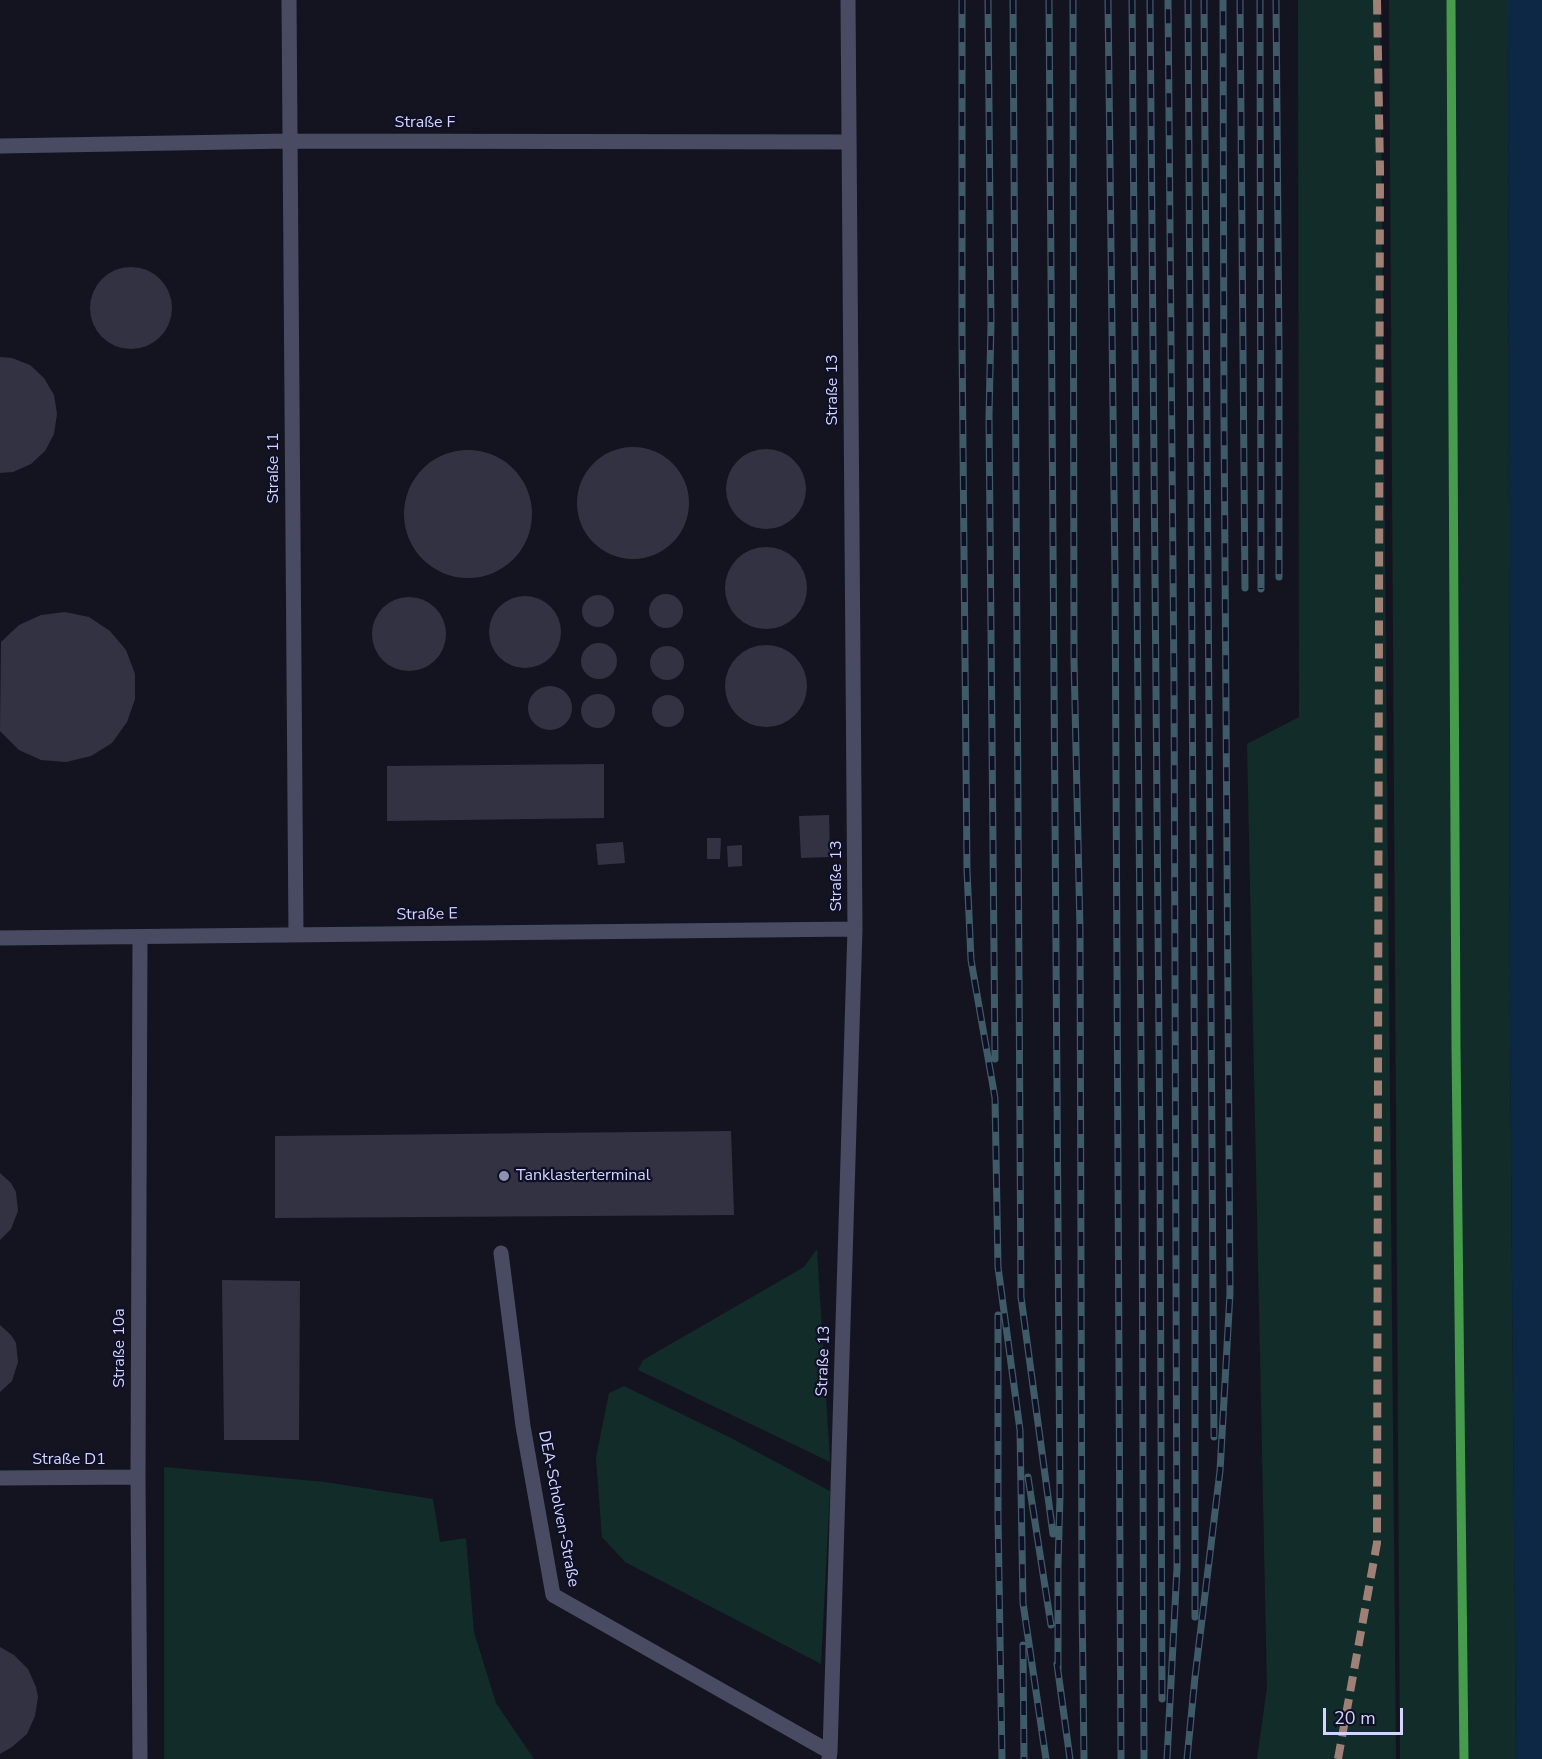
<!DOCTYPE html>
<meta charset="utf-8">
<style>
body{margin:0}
#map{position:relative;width:1542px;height:1759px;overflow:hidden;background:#141421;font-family:"Nunito Sans",sans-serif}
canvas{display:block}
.scale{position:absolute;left:1323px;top:1708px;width:80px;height:27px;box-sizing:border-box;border:3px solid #d3d5ff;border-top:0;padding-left:8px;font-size:18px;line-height:21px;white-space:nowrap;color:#d3d5ff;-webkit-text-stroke:4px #0f0f26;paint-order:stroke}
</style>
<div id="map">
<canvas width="1542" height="1759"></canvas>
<div class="scale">20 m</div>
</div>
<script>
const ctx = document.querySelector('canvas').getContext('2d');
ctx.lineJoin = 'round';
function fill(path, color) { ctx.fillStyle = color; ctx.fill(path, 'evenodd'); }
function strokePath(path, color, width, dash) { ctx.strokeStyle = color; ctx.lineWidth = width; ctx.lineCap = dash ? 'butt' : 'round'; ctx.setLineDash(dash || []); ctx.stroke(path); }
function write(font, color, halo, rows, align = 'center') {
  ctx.font = font + ' "Nunito Sans",sans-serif'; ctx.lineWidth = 4.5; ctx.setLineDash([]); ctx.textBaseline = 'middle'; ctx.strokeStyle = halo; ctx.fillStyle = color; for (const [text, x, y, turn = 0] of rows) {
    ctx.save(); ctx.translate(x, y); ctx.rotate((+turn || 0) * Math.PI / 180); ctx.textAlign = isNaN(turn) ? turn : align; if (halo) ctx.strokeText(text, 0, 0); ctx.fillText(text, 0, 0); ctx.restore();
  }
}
fill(new Path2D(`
 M1298 0H1380L1396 1759H1257L1267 1687 1247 744 1299 717Z
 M1389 0H1508L1510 1029 1516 1759H1400Z
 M817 1249 830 1462 638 1370 643 1360 804 1267Z
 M624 1386 731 1438 830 1491 821 1664 625 1562 602 1537 596 1458 609 1393Z
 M164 1467 325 1482 433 1499 440 1542 466 1538 474 1632 496 1703 534 1759H164Z`), '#122c29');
fill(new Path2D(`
 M1508 0H1542V1759H1516L1510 1029Z`), '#0d2844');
fill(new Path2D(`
 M90 308a41 41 0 1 1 82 0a41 41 0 1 1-82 0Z
 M0 357 12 358 30 365 44 378 54 395 57 414 54 434 45 451 31 464 13 472 0 473Z
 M577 503a56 56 0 1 1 112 0a56 56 0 1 1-112 0Z
 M726 489a40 40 0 1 1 80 0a40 40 0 1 1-80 0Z
 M404 514a64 64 0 1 1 128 0a64 64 0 1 1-128 0Z
 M725 588a41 41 0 1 1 82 0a41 41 0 1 1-82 0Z
 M649 611a17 17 0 1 1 34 0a17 17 0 1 1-34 0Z
 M582 611a16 16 0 1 1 32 0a16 16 0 1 1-32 0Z
 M489 632a36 36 0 1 1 72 0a36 36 0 1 1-72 0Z
 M372 634a37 37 0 1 1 74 0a37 37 0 1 1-74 0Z
 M65 612 89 617 110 631 126 650 135 674V699L127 722 112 743 91 756 66 762 41 760 19 750 0 731 1 642 19 625 41 615Z
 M581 661a18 18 0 1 1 36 0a18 18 0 1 1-36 0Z
 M725 686a41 41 0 1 1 82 0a41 41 0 1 1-82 0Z
 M650 663a17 17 0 1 1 34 0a17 17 0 1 1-34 0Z
 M528 708a22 22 0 1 1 44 0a22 22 0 1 1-44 0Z
 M581 711a17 17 0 1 1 34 0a17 17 0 1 1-34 0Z
 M652 711a16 16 0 1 1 32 0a16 16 0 1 1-32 0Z
 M604 764V818L387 821V766Z
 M829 815 830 857 801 858 799 816Z
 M707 838H721L720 859H707Z
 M623 842 625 863 598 865 596 844Z
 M742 845V866L728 867 727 846Z
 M731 1131 734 1215 275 1218V1136Z
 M0 1173 11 1183 16 1192 18 1211 11 1229 0 1240Z
 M222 1280 300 1281 299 1440H224Z
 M0 1325 11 1335 16 1343 18 1362 12 1381 0 1392Z
 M0 1647 14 1655 28 1669 36 1687 38 1697 35 1716 27 1734 12 1747 0 1754Z`), '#323243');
strokePath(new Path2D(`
 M289 0 296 935
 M0 146 290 141 849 142
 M140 937 138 1477 140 1759
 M0 938 855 929
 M501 1253 523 1426 553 1595 830 1752 829 1759
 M0 1478 138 1477
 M830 1752 855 929 848 0`), '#494b62', 15);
const rail = new Path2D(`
 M962 0V340L967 870 971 960 995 1098 998 1267 1020 1430 1023 1603 1046 1759
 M988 0 991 323 989 417 995 1059
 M1013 0 1021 1297 1053 1534
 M1049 0 1060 1496 1058 1565V1670
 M1073 0 1074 660 1080 929 1082 1599 1084 1759
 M1108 0 1115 573 1121 1759
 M1132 0 1142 1168 1144 1759
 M1150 0 1160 1151 1162 1699
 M1188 0 1195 1151V1617
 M1204 0 1214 1437
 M1240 0 1245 588
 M1260 0 1261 589
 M1276 0 1279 352V577
 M998 1315V1517L1002 1759
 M1028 1477 1051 1625
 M1023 1645 1024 1759
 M1057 1664 1070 1759
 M1167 1759 1177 1568 1174 684 1168 0
 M1187 1759 1195 1677 1220 1471 1230 1293 1224 417 1223 0`);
strokePath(rail, '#405b68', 7);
strokePath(rail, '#0f0f26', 4.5, [14]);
strokePath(new Path2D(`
 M1338 1759 1377 1543 1380 169 1377 0`), '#9e8076', 8, [15, 8]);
strokePath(new Path2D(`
 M1451 0 1456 1046 1464 1759`), '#469c4c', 9);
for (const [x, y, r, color] of [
 [504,1176,6,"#9091b1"]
]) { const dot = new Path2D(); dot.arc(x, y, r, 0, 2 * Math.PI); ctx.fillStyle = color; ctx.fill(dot); strokePath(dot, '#0f0f26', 2); }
write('16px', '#d3d5ff', '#0f0f26', [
 ["Straße F",425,123],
 ["Straße 13",833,390,-90],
 ["Straße 11",274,468,-90],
 ["Straße 13",837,876,-90],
 ["Straße E",427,915,-1],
 ["Straße 10a",120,1348,-90],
 ["Straße 13",824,1361,-88],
 ["Straße D1",69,1460],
 ["DEA-Scholven-Straße",558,1509,79]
]);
write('16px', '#d3d5ff', '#0f0f26', [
 ["Tanklasterterminal",516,1176]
], 'left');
</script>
